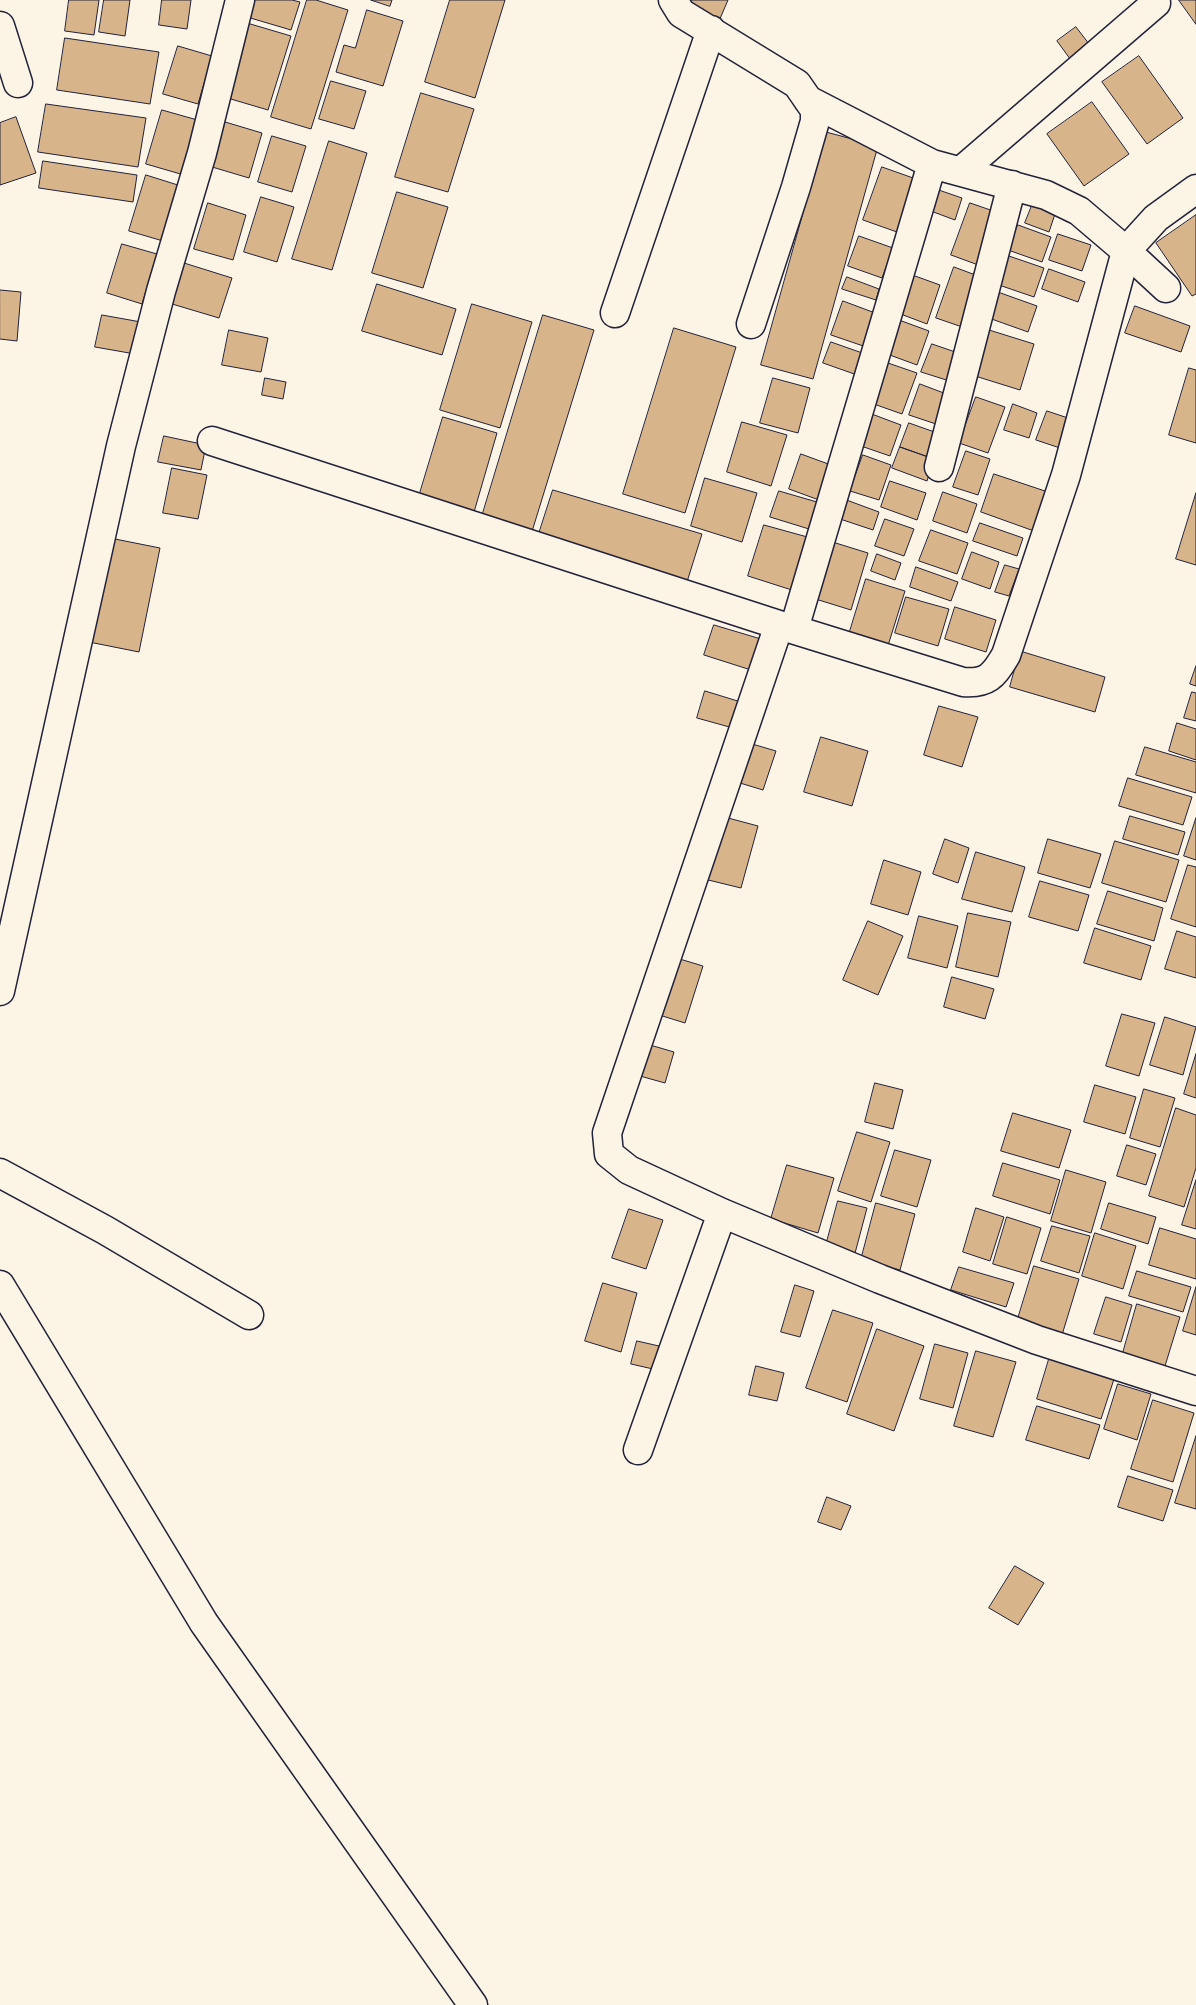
<!DOCTYPE html>
<style>
body{margin:0}
canvas{display:block;background:#fcf5e5}
</style>
<canvas width="1196" height="2005"></canvas>
<script>
const ctx = document.querySelector('canvas').getContext('2d');
ctx.lineJoin = 'round';
function fill(path, color) { ctx.fillStyle = color; ctx.fill(path, 'evenodd'); }
function strokePath(path, color, width, dash) { ctx.strokeStyle = color; ctx.lineWidth = width; ctx.lineCap = dash ? 'butt' : 'round'; ctx.setLineDash(dash || []); ctx.stroke(path); }
const building = new Path2D(`
 M69 0H99L94 35 65 31Z
 M104 0H130L125 36 99 32Z
 M162 0H191L187 29 159 25Z
 M252 0H292L300 2 291 30 247 17Z
 M307 0H316L348 10 311 129 271 117Z
 M371 0H392L390 6Z
 M450 0H505L475 98 425 82Z
 M686 0H728L719 21Z
 M1179 0H1196V24Z
 M367 10 403 21 383 86 336 72 344 45 355 48Z
 M247 23 291 36 268 110 224 97Z
 M1076 27 1096 53 1076 67 1057 41Z
 M65 38 159 52 150 104 57 90Z
 M178 46 212 56 198 104 163 94Z
 M1139 56 1183 118 1147 144 1102 82Z
 M331 81 366 91 354 129 319 119Z
 M421 93 474 109 448 192 395 177Z
 M1092 102 1129 154 1084 186 1047 134Z
 M46 104 146 118 138 167 38 152Z
 M162 110 201 121 184 175 146 164Z
 M16 117 36 173 0 185V123Z
 M215 119 262 133 249 178 202 164Z
 M826 132 878 146 813 379 761 365Z
 M272 136 306 146 292 192 258 182Z
 M329 141 367 153 332 270 292 259Z
 M43 161 137 175 133 202 39 188Z
 M882 167 916 179 897 232 863 220Z
 M146 175 181 186 163 241 129 231Z
 M927 186 962 198 955 220 920 207Z
 M397 192 448 207 423 288 372 273Z
 M261 197 294 207 277 262 244 252Z
 M208 203 246 215 233 260 194 249Z
 M970 203 1011 217 992 270 951 255Z
 M1033 203 1056 211 1049 232 1025 223Z
 M1196 215V294L1192 296 1156 243Z
 M1018 225 1051 237 1042 262 1008 250Z
 M1058 234 1091 245 1082 271 1049 260Z
 M859 236 893 248 882 278 848 266Z
 M122 244 157 254 142 304 107 293Z
 M1003 254 1044 268 1034 297 993 283Z
 M184 263 232 278 219 318 172 304Z
 M954 267 989 280 971 330 936 318Z
 M1049 269 1085 282 1078 302 1042 289Z
 M904 272 940 285 927 324 890 310Z
 M847 277 879 289 876 300 842 289Z
 M377 284 456 309 442 355 362 331Z
 M0 290 21 292 17 341 0 339Z
 M995 291 1037 306 1028 332 986 317Z
 M843 301 886 317 875 350 831 335Z
 M472 304 532 322 500 428 440 410Z
 M1135 306 1190 326 1181 352 1125 333Z
 M102 315 141 322 135 354 95 347Z
 M543 315 594 330 530 538 480 523Z
 M899 320 929 331 917 365 887 354Z
 M674 328 736 347 685 513 623 494Z
 M229 330 268 338 261 372 222 365Z
 M989 330 1034 344 1020 390 975 376Z
 M831 342 868 355 860 376 823 363Z
 M932 344 967 356 956 383 921 372Z
 M885 362 917 373 902 414 871 403Z
 M1189 368 1196 370V443L1169 435Z
 M265 378 286 382 283 399 262 395Z
 M773 378 810 388 798 433 760 423Z
 M920 384 949 395 939 425 909 415Z
 M976 397 1005 407 988 453 959 443Z
 M1013 404 1037 413 1029 438 1004 430Z
 M1047 411 1071 419 1060 448 1036 440Z
 M869 413 901 425 890 456 858 445Z
 M443 417 497 433 472 519 417 503Z
 M742 422 787 435 771 486 727 472Z
 M909 423 943 435 934 459 900 447Z
 M164 436 206 445 201 470 158 462Z
 M900 447 934 459 927 481 892 468Z
 M966 451 990 459 978 495 953 487Z
 M801 454 831 465 819 500 789 489Z
 M863 455 891 465 879 500 850 491Z
 M172 468 207 475 198 519 163 513Z
 M994 474 1048 492 1034 531 981 512Z
 M705 478 757 493 742 542 691 526Z
 M890 481 926 493 917 520 881 507Z
 M553 490 702 534 686 585 537 540Z
 M779 491 817 502 809 529 770 517Z
 M943 492 977 504 967 533 933 521Z
 M1196 493V565L1176 559Z
 M841 498 879 512 873 530 834 517Z
 M885 519 914 529 904 556 875 546Z
 M980 523 1023 538 1017 556 973 541Z
 M764 525 811 538 795 591 748 576Z
 M931 530 968 543 957 574 919 561Z
 M110 538 160 548 139 652 89 642Z
 M826 540 868 553 851 610 809 597Z
 M972 552 999 562 990 589 962 579Z
 M877 554 901 563 895 580 871 571Z
 M1005 565 1019 569 1009 596 995 592Z
 M916 567 958 582 951 601 910 587Z
 M866 579 905 591 886 652 847 641Z
 M906 597 949 609 938 646 895 633Z
 M955 607 996 620 986 652 945 639Z
 M714 625 761 639 751 670 704 655Z
 M1020 651 1105 677 1095 712 1010 687Z
 M1196 666V686L1190 684Z
 M705 691 741 702 733 728 697 718Z
 M1192 692 1196 693V721L1184 718Z
 M939 706 978 717 962 767 924 755Z
 M1177 723 1196 729V760L1169 751Z
 M821 737 868 751 852 806 804 792Z
 M742 741 776 751 763 790 730 780Z
 M1145 747 1196 762V793L1136 775Z
 M1128 778 1192 797 1183 825 1119 806Z
 M717 815 758 826 741 888 700 878Z
 M1130 816 1185 832 1178 855 1123 839Z
 M1196 818V860L1184 856Z
 M945 839 969 848 958 883 933 874Z
 M1048 839 1101 854 1090 888 1038 873Z
 M1115 841 1179 860 1166 902 1102 883Z
 M976 852 1025 867 1012 912 962 899Z
 M884 860 921 872 908 915 871 904Z
 M1188 865 1196 867V927L1171 919Z
 M1040 881 1089 895 1078 931 1029 917Z
 M1108 891 1163 908 1154 941 1097 924Z
 M968 913 1011 922 998 977 956 967Z
 M919 916 958 926 947 968 908 958Z
 M868 921 903 936 878 995 843 980Z
 M1095 928 1151 946 1141 980 1084 963Z
 M1177 931 1196 937V978L1165 969Z
 M673 957 703 966 685 1023 656 1014Z
 M952 977 994 989 985 1019 944 1007Z
 M1122 1014 1155 1023 1139 1076 1106 1066Z
 M1165 1017 1196 1027 1183 1075 1150 1065Z
 M650 1045 674 1052 665 1083 640 1076Z
 M1196 1054V1098L1184 1094Z
 M875 1083 903 1090 893 1129 865 1122Z
 M1095 1085 1136 1097 1125 1134 1084 1122Z
 M1144 1089 1175 1098 1160 1147 1130 1138Z
 M1176 1108 1196 1115V1168L1184 1207 1149 1196Z
 M1013 1113 1071 1130 1059 1168 1001 1151Z
 M857 1132 890 1142 871 1202 838 1191Z
 M1127 1145 1156 1154 1146 1185 1117 1176Z
 M895 1150 931 1160 917 1207 881 1196Z
 M1003 1163 1060 1180 1050 1214 993 1196Z
 M787 1165 834 1178 818 1233 771 1219Z
 M1066 1170 1106 1182 1091 1233 1051 1221Z
 M1196 1180V1229L1182 1225Z
 M838 1201 867 1208 854 1257 825 1249Z
 M876 1203 915 1214 900 1270 861 1260Z
 M1109 1203 1156 1217 1148 1244 1101 1229Z
 M976 1208 1004 1217 990 1261 963 1252Z
 M629 1209 663 1220 646 1269 612 1258Z
 M1007 1217 1041 1228 1027 1274 993 1264Z
 M1052 1226 1090 1236 1079 1273 1041 1261Z
 M1160 1228 1196 1239V1279L1149 1265Z
 M1095 1233 1136 1246 1123 1289 1082 1276Z
 M1034 1266 1079 1279 1062 1335 1017 1322Z
 M959 1267 1014 1283 1006 1307 951 1290Z
 M1137 1271 1191 1287 1183 1312 1129 1296Z
 M603 1283 637 1293 621 1352 585 1341Z
 M795 1285 814 1291 800 1337 781 1332Z
 M1196 1287V1335L1183 1331Z
 M1106 1297 1132 1305 1121 1342 1094 1334Z
 M1137 1304 1180 1317 1165 1366 1123 1353Z
 M833 1310 873 1323 847 1402 806 1388Z
 M877 1329 924 1346 894 1431 847 1414Z
 M637 1341 659 1346 653 1369 631 1364Z
 M935 1344 968 1353 953 1408 920 1399Z
 M976 1351 1016 1362 993 1437 954 1426Z
 M1050 1356 1115 1376 1101 1419 1037 1399Z
 M756 1366 784 1373 777 1401 749 1395Z
 M1118 1384 1151 1394 1137 1440 1104 1429Z
 M1153 1400 1194 1413 1173 1482 1131 1469Z
 M1037 1406 1100 1425 1089 1459 1026 1440Z
 M1196 1436V1509L1175 1503Z
 M1128 1476 1173 1490 1163 1521 1118 1507Z
 M827 1497 851 1506 841 1530 818 1522Z
 M1015 1566 1044 1583 1018 1625 989 1608Z`);
fill(building, '#d8b48a');
strokePath(building, '#22223b', 1);
const minor = new Path2D(`
 M673 0 681 13 797 84 815 110V121L796 187 751 324
 M0 26 18 83
 M808 100 932 164 1046 195 1079 211 1126 251 1166 288
 M961 171 1156 3
 M615 313 711 30
 M212 441 779 625 963 682C987 684 994 676 1006 655L1066 475 1126 251 1156 218 1196 189
 M939 467 1012 185
 M779 625 607 1133 609 1154 629 1170 722 1213 880 1279 1037 1340 1196 1391
 M794 629 932 164
 M0 991 121 446 161 291 202 153 240 0
 M0 1173 105 1230 249 1315
 M0 1285 204 1623 473 2005
 M638 1450 722 1213`);
strokePath(minor, '#22223b', 31);
strokePath(minor, '#fcf5e5', 28);
</script>
